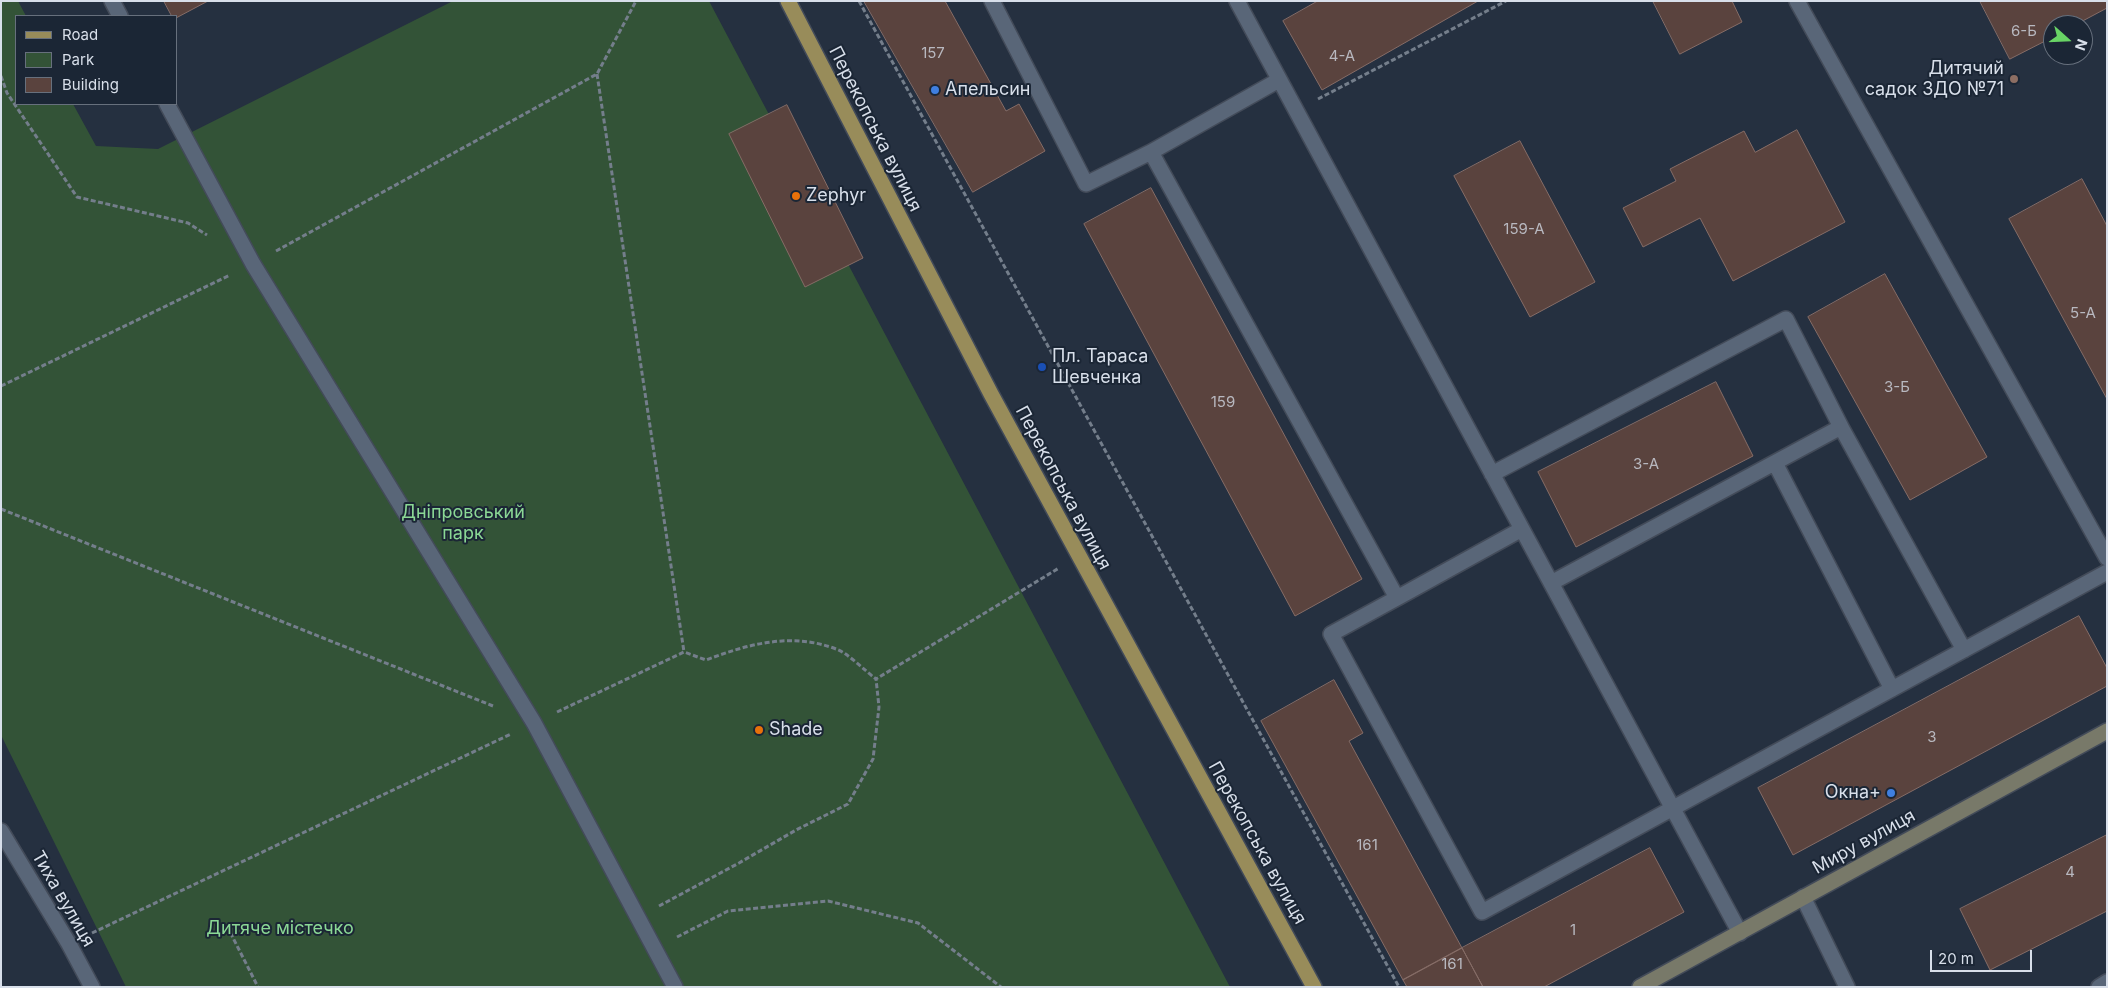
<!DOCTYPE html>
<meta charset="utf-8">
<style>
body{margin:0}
#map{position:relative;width:2108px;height:988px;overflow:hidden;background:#253040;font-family:Inter,sans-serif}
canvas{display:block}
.frame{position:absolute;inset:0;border:2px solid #d8dfea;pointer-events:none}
.legend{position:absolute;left:15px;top:15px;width:162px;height:90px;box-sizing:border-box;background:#1b2635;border:1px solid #67707d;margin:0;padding:6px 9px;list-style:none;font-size:15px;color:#d8dfea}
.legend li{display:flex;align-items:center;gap:10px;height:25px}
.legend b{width:25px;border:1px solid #67707d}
.north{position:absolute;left:2043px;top:15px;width:50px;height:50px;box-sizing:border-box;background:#1b2635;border:1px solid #67707d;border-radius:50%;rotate:110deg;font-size:14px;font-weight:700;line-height:20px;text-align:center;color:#d8dfea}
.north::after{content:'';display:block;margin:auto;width:18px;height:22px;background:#68d465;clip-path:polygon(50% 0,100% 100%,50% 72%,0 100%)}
.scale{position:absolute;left:1930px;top:950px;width:102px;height:22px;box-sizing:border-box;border:2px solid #d8dfea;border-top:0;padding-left:6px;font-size:15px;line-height:18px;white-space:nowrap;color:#d8dfea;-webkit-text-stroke:4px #1b2635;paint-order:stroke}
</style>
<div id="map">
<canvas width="2108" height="988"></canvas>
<div class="frame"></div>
<ul class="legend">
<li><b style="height:6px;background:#988c5a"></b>Road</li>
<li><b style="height:14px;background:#335337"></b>Park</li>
<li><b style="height:14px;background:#5a433e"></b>Building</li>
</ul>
<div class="north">N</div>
<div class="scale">20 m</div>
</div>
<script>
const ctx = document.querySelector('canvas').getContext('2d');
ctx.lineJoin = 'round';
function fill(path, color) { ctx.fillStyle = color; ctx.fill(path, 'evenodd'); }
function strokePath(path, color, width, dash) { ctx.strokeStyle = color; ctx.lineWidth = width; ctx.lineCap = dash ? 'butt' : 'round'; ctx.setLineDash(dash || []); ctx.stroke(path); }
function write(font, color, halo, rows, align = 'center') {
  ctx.font = font + ' Inter,sans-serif'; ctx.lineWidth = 4; ctx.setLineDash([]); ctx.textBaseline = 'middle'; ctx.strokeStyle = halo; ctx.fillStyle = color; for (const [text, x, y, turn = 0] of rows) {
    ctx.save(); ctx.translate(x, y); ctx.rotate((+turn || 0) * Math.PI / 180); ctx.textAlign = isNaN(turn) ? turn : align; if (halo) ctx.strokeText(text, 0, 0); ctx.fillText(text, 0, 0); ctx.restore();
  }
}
fill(new Path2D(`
 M1 1H18L26 16H16V104H73L96 146 158 149 453 1H709L1230 987H126L1 735Z`), '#335337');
const building = new Path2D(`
 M164 1H208L176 18V16H172Z
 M864 1H945L1006 111 1019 104 1045 151 973 192Z
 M1318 1H1478L1322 90 1283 21Z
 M1653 1H1732L1742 22 1680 54Z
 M1980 1H2107V8L2075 25H2053V37L2010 59Z
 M787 105 863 258 805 287 729 134Z
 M1797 130 1845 222 1733 281 1700 218 1643 247 1623 208 1676 181 1670 169 1744 131 1755 152Z
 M1520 141 1595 282 1530 317 1454 176Z
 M2082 179 2107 226V399L2009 219Z
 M1151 188 1362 579 1295 616 1084 224Z
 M1885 274 1987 457 1910 500 1808 317Z
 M1716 382 1753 456 1576 547 1538 472Z
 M2079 616 2107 668V686L1793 855 1758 788Z
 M1334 680 1363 733 1349 741 1462 948 1403 980 1261 721Z
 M2107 835V911L1990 970 1960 909Z
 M1650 848 1684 912 1544 987H1483L1462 948Z
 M1462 948 1483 987H1407L1403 980Z`);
fill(building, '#5a433e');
strokePath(building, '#856c66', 1);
const lane = new Path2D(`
 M112 1 120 16
 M992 1 1086 184 1151 152 1397 598 1331 634 1482 912 2107 572
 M1237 1 1740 933
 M1797 1 2107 558
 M167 104 253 264 534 723 675 987
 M1151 152 1279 80
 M1775 463 1892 689
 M1492 474 1786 319 1841 427
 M1551 583 1841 427 1964 650
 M1397 598 1522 529
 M1803 897 1847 987
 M2099 987 2107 982`);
const street = new Path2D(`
 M1 831 69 944 92 987`);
const secondary = new Path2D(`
 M1640 987 2107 731`);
const primary = new Path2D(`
 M788 1 991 394 1314 987`);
strokePath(lane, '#434b59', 18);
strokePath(street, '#434b59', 18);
strokePath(secondary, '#434b59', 18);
strokePath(primary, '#434b59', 18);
strokePath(new Path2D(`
 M859 1 1399 987
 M597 74 684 652
 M1 76 7 93 77 197 188 223 207 235
 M1318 99 1506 1
 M276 251 597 74 636 1
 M1 386 230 275
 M1 509 493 706
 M557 712 684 652 706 660C748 644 792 632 836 649 848 653 865 671 876 679L1059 568
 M659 906 739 863 796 830 848 804 873 759 879 707 876 679
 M227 926 258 987
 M92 933 511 734
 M677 937 728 911 828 901 918 923 1001 987`), '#747e8b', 3, [5, 2.5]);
strokePath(lane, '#596678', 15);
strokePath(street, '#596678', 15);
strokePath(secondary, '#787969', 15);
strokePath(primary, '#988c5a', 15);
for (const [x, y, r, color] of [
 [2014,79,5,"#8d6e63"],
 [935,90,5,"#3f7fe0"],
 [796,196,5,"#e8710a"],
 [1042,367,5,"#1a4fb4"],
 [759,730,5,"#e8710a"],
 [1891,793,5,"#3f7fe0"]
]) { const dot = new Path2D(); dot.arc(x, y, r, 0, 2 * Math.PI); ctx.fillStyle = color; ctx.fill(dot); strokePath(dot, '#1b2635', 2); }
write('15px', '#b8b8bf', null, [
 ["6-Б",2024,31],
 ["157",933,53],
 ["4-А",1342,56],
 ["159-А",1524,229],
 ["5-А",2083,313],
 ["3-Б",1897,387],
 ["159",1223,402],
 ["3-А",1646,464],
 ["3",1932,737],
 ["161",1367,845],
 ["4",2070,872],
 ["1",1573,930],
 ["161",1452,964]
]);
write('18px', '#d8dfea', '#1b2635', [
 ["Дитячий",2004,69,"right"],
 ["садок ЗДО №71",2004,90,"right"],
 ["Апельсин",945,90],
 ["Zephyr",806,196],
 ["Пл. Тараса",1052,357],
 ["Шевченка",1052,378],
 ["Shade",769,730],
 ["Окна+",1881,793,"right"]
], 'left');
write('18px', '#d8dfea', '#1b2635', [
 ["Перекопська вулиця",875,129,63],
 ["Перекопська вулиця",1063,488,62],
 ["Миру вулиця",1864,842,-29],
 ["Перекопська вулиця",1257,843,61],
 ["Тиха вулиця",63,899,60]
]);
write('18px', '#8bd895', '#1b2635', [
 ["Дніпровський",463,513],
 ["парк",463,534],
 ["Дитяче містечко",280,929]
]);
</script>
